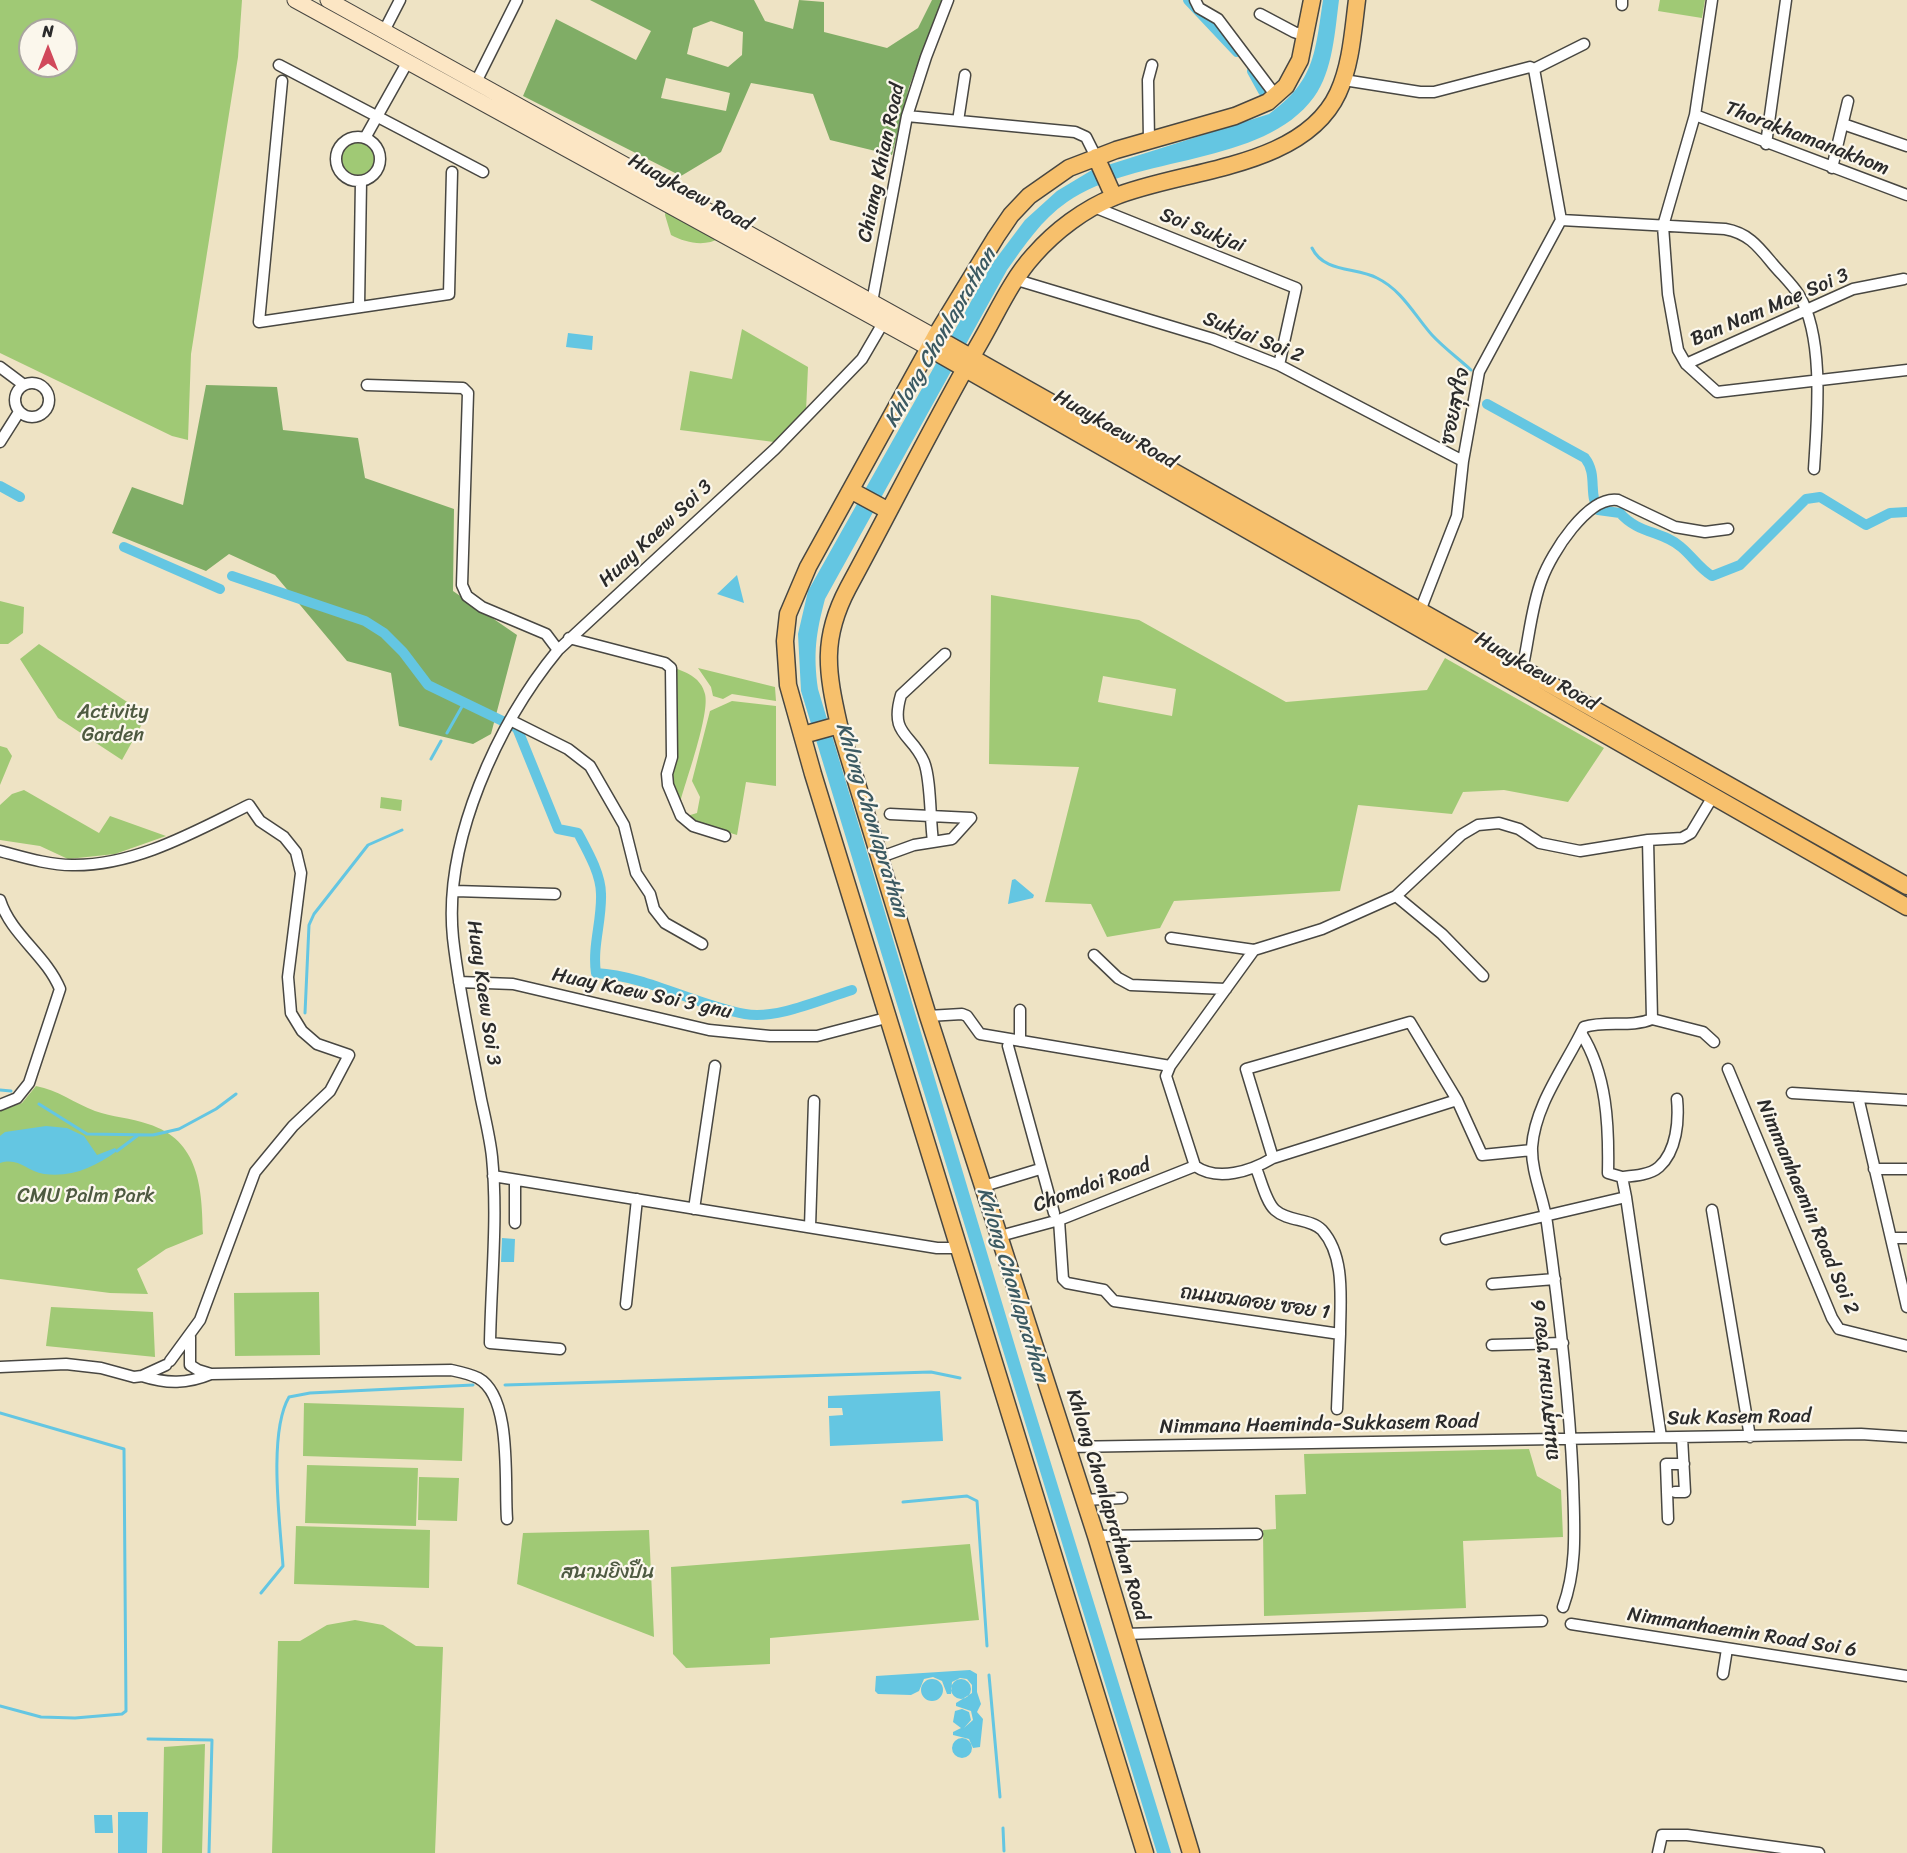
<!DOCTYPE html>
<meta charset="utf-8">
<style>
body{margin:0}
#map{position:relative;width:1907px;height:1853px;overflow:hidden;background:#eee3c4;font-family:Sriracha,sans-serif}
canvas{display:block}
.north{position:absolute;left:18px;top:18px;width:60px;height:60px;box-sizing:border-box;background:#fbf7ec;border:2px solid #a8a59f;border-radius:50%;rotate:0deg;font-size:16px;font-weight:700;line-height:24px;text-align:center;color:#2b2b2b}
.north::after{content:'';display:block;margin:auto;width:21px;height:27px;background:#d1495b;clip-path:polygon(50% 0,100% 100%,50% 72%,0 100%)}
</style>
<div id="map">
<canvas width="1907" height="1853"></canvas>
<div class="north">N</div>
</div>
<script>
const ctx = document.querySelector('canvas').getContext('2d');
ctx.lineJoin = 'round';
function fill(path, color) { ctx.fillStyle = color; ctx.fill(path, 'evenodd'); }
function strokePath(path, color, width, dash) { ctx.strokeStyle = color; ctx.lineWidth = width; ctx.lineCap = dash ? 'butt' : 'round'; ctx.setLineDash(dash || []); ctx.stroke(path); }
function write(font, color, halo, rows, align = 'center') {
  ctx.font = font + ' Sriracha,"Playpen Sans Thai",sans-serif'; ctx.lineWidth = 4.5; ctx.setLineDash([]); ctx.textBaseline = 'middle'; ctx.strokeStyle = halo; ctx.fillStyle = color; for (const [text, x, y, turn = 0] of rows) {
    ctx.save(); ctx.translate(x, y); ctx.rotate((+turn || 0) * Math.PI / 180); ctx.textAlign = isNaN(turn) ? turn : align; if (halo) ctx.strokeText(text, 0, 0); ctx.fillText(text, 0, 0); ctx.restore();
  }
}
fill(new Path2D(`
 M0 0H242L238 57 191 354 188 440 172 436 0 353ZM30 30H66V66H30Z
 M1660 0H1705L1702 18 1658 11Z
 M342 159a16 16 0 1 1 32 0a16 16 0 1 1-32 0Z
 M666 208 720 238C705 247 686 243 671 235L665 215Z
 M742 329 808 367 806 411 774 442 680 430 690 371 732 379Z
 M991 595 1139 620 1286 702 1427 690 1445 658 1604 748 1568 802 1504 790 1463 792 1452 814 1358 805 1340 891 1174 901 1160 928 1107 937 1091 904 1045 902 1079 767 989 764ZM1103 676 1176 689 1172 716 1098 702Z
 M0 601 24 607 23 633 8 644H0Z
 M39 644 147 715 122 760 58 718 20 659Z
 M675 668C688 673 701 678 705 694 710 714 686 780 680 803L670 777 678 756Z
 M698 668 775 687 776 701 732 694 723 699 713 696 711 687Z
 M732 701 776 706V786L746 782 737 835 694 822 687 816 697 813 700 797 692 781 710 711Z
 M0 746 7 748 12 756 0 785Z
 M24 790 99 833 110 816 166 836 115 854 68 859 40 846 0 840V805L12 794Z
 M381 797 402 800 401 811 380 808Z
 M36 1086C58 1090 74 1103 95 1111 112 1117 131 1118 148 1124 200 1140 202 1189 203 1234L166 1249 137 1269 148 1294 110 1293 0 1279V1111L22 1103Z
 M319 1292 320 1355 235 1356 234 1293Z
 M51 1307 153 1312 155 1357 46 1346Z
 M304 1403 464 1408 462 1461 303 1456Z
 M1529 1449 1537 1476 1561 1490 1563 1537 1463 1541 1466 1608 1264 1616 1263 1530 1276 1529 1275 1495 1306 1494 1304 1454Z
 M307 1465 418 1468 416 1526 305 1523Z
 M419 1477 459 1478 457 1521 418 1520Z
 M296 1526 430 1530 429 1588 294 1584Z
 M649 1530 654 1637 517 1584 523 1533Z
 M970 1544 979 1620 770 1638V1664L686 1668 673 1654 671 1567Z
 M355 1620 383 1625 416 1646 443 1647 435 1853H272L278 1641H300L327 1625Z
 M205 1744 202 1853H162L164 1747Z`), '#a0c975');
fill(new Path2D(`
 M590 0H754L765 21 793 29 799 0 824 2V32L887 48 918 28 932 0H942L909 87 892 155 830 140 813 94 751 83 721 152 681 176 523 96 556 19 636 60 651 31ZM711 21 743 32 742 55 728 67 687 54 693 28ZM666 78 730 93 726 111 661 98Z
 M206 385 277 387 283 430 358 438 365 478 454 509 453 591 517 635 491 734 473 744 399 726 391 673 347 661 275 575 229 554 206 571 112 533 132 487 183 505Z`), '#80ad66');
fill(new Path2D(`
 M1323 0H1339C1335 30 1333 71 1314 97 1263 167 1136 154 1067 202 1041 220 1025 245 1007 270L825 599C816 633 813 653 818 689L1021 1366 1171 1853H1157L801 691 798 634 808 591 992 264 1025 220 1057 191 1092 170 1269 114C1315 81 1315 53 1323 0Z
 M568 333 593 336 592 350 566 347Z
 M737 575 744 603 717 594Z
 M1015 879 1034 895 1033 898 1008 904 1012 880Z
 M46 1126 67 1128 84 1136 97 1155 115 1148 117 1151C95 1167 71 1178 44 1174 26 1171 19 1157 0 1163V1136L5 1132Z
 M502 1238 515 1239 514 1262H501Z
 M940 1391 943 1441 830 1446 829 1416 843 1415 842 1408H828V1396Z
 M970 1670 977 1674V1692L981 1704 977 1712 983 1719 980 1747 973 1748 969 1739 953 1735V1732L961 1728 953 1722 955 1711 962 1709 969 1712 971 1720 964 1728 973 1720 971 1711 956 1706V1703L972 1693V1685L967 1679 960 1678 952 1682 951 1694H947L942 1681 933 1677 924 1679 919 1691 911 1695 878 1694 875 1691 876 1676Z
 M921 1690a11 11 0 1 1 22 0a11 11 0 1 1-22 0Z
 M951 1689a10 10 0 1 1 20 0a10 10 0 1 1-20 0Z
 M952 1748a10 10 0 1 1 20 0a10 10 0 1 1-20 0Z
 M118 1812H148L147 1853H118Z
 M94 1815H112L113 1833H95Z`), '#64c6e2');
strokePath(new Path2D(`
 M1312 248C1324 273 1356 267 1377 278 1402 290 1415 316 1432 335 1444 348 1458 358 1471 370
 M447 733 464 703
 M431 759 441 741
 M305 1013 309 925 314 914 368 845 402 830
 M0 1090 11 1091
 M39 1104 87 1134 153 1135 179 1129 216 1109 236 1094
 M117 1151 137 1136
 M505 1385 931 1372 960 1378
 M0 1413 124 1449 126 1711 122 1714 75 1718 41 1717 0 1706
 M903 1502 967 1496 977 1501 987 1646
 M261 1593 283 1566C280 1523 268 1433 289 1397L310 1393 473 1385
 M989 1675 1000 1797
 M148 1739 212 1740 209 1853
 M1003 1828 1004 1851`), '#64c6e2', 3);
strokePath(new Path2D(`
 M1188 0 1237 52
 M1252 71 1263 91
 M1487 404 1585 458C1598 475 1588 493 1598 510L1620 513C1638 534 1663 531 1681 547 1693 557 1699 568 1712 576L1740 565 1806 499 1820 497 1866 525 1890 513 1907 512
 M0 486 20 497
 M124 547 220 589
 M232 576 365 621 384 633 403 652 428 685 517 728 558 829 578 833C587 850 601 874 601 894 602 921 592 946 596 973 647 976 695 1005 745 1014 776 1020 822 999 852 990`), '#64c6e2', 10);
const street = new Path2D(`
 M1195 0 1199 8 1218 19 1276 96
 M1712 0 1695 115 1663 226 1668 294 1678 350 1686 364 1717 392 1907 370
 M1622 5V0
 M1260 14 1294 32 1306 36
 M384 31 400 0
 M279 65 483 172
 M1534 69 1584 44
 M1344 80 1420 92H1434L1530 67 1534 69 1561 220
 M282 81 259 322 449 294 452 172
 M476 82 517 0
 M1695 115 1907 195
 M907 116 1075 132 1086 137 1096 157
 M958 121 965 75
 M1843 124 1907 146
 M336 159a22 22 0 1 1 44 0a22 22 0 1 1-44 0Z
 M365 138 407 63
 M1149 140 1148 80 1152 65
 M1766 144 1786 0
 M1832 168 1848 101
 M1094 207 1296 288 1279 365
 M1561 220 1725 229C1748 233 1758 246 1772 263 1781 274 1792 284 1799 295 1825 338 1817 420 1814 469
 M1017 280 1213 339 1279 365 1463 461
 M872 302 907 116 926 57 948 0
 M359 307 361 181
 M1686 364 1853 289 1904 279
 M0 367 24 385
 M15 400a17 17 0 1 1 34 0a17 17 0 1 1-34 0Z
 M367 385 463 388 468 393 462 585 467 596 482 607 546 634 558 650
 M0 442 19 412
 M1420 611 1457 516 1463 461 1479 372 1561 220
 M569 638 665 663 671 668 672 757 667 774 668 785 681 816 693 826 725 836
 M1522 670C1529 640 1531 607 1542 579 1551 554 1588 495 1618 500L1675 527 1705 532 1728 529
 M510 720 568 749 590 766 624 825 636 873 650 894 654 909 665 923 702 944
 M933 841C930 821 931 779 924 762 912 733 889 736 901 695L945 654
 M0 851C23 857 48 865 72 865 135 866 194 832 249 805L260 821 284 837 296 852 301 873 288 977 291 1013 302 1031 317 1044 349 1055 330 1091 293 1126 255 1172 200 1320 170 1361
 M881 857 914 845 952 839 971 818 890 814
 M455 891 555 894
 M1396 896 1442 934 1483 976
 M0 900C11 935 46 955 60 989L29 1083 17 1098 0 1105
 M1171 938 1254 950
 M1094 955 1118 978 1131 985 1226 989
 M459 982 513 984 709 1030 770 1036H817L886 1018
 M1020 1010V1041
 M928 1016 962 1014 967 1016 980 1034 1170 1066
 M1652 1019 1703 1032 1714 1042
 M1581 1033C1607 1074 1609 1125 1608 1173L1622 1177 1626 1197 1661 1437
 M1008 1046 1054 1213
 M1728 1069 1832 1318 1839 1329 1907 1346
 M1792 1093 1907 1100
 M1858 1097 1907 1307
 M1457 1100 1482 1155 1532 1150
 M1273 1158 1457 1100 1410 1022 1246 1069 1273 1158C1251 1171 1218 1182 1195 1166L1166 1076 1170 1066 1254 950 1322 929 1396 896 1461 835 1478 825 1499 823 1519 829 1540 843 1580 851 1648 840 1682 838 1691 833 1712 798
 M1874 1169H1907
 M493 1176 937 1248H957
 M1622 1177C1634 1176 1650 1175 1659 1167 1677 1151 1679 1120 1677 1099
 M984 1186 1040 1169
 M694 1209 715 1066
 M1712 1210 1750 1437
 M1059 1220 1063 1279 1067 1283 1104 1290 1114 1301 1340 1334C1340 1301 1346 1257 1322 1230 1310 1218 1288 1222 1275 1210 1266 1202 1261 1180 1256 1168
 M515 1223V1180
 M810 1227 814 1101
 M1000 1236 1059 1220 1195 1166
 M1891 1238H1907
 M1446 1239 1626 1197
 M1492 1284 1555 1279
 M626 1304 637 1199
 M190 1337V1365L198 1370 211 1374 451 1370C460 1372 470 1374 478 1378 513 1397 504 1484 507 1519
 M1492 1345 1563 1343
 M560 1349 490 1343C491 1282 498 1218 492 1157 490 1138 485 1118 481 1099 471 1046 459 992 453 938 443 841 498 723 558 650L775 449 862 359 883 323
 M0 1367 66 1364 101 1368 134 1377 142 1376 166 1365
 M142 1376C167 1384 187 1384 211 1374
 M1337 1409 1340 1334
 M1067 1447 1861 1434 1907 1437
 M1675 1492H1685L1682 1437
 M1084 1500 1122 1498
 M1668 1519 1666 1464H1684
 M1096 1536 1257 1534
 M1563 1607C1578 1566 1574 1524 1573 1481 1569 1394 1559 1309 1547 1223 1544 1199 1531 1172 1532 1147 1535 1104 1566 1065 1584 1027 1606 1020 1631 1028 1652 1019L1648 840
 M1571 1624 1907 1676
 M1125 1634 1542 1621
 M1723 1674 1727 1649
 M1658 1853 1662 1835H1687L1819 1853`);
const secondary = new Path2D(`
 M295 0 929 348
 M328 0 935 337`);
const primary = new Path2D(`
 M1096 157 1114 197
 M935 337 1907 886
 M929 348 1907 907
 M852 491 889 511
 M803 735 839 725
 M1145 1853 813 774 788 685 785 641 788 614 808 567 935 337 996 237 1011 215 1029 196 1069 168 1116 150 1235 116 1268 102 1286 86 1300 60 1312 0
 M1191 1853 1096 1536 928 1016 839 725C827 672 821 639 848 588 892 507 933 424 979 344 996 315 1011 280 1034 255 1055 231 1084 209 1114 197 1182 169 1303 169 1338 93 1351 65 1353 31 1357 0`);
strokePath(street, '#484742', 13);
strokePath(secondary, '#484742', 17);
strokePath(primary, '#484742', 19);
strokePath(street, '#fff', 10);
strokePath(secondary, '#fce6c4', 15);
strokePath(primary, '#f7c06c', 16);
write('20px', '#2b2b2b', '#fbf7ec', [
 ["Thorakhamanakhom",1807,139,21],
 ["Chiang Khian Road",882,163,-78],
 ["Huaykaew Road",690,193,29],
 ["Soi Sukjai",1202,231,22],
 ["Ban Nam Mae Soi 3",1770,308,-23],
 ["Sukjai Soi 2",1253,338,22],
 ["ซอยสุขใจ",1456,406,-78],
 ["Huaykaew Road",1115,430,30],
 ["Huay Kaew Soi 3",656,534,-43],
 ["Huaykaew Road",1536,672,30],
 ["Huay Kaew Soi 3",483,993,82],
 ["Huay Kaew Soi 3 gnu",642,994,12],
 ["Chomdoi Road",1092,1186,-20],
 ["Nimmanhaemin Road Soi 2",1807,1207,67],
 ["ถนนชมดอย ซอย 1",1255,1303,8],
 ["ถนนสุขเกษม ซอย 6",1546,1380,-95],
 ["Suk Kasem Road",1739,1418,-1],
 ["Nimmana Haeminda-Sukkasem Road",1319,1425,-1],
 ["Khlong Chonlaprathan Road",1107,1505,73],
 ["Nimmanhaemin Road Soi 6",1742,1633,9]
]);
write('20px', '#4e5a41', '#fbf7ec', [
 ["Activity",113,713],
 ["Garden",113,736],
 ["CMU Palm Park",86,1197],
 ["สนามยิงปืน",608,1573]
]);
write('italic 21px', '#3c5a62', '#fbf7ec', [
 ["Khlong Chonlaprathan",941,338,-60],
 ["Khlong Chonlaprathan",871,820,73],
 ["Khlong Chonlaprathan",1012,1285,73]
]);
</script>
